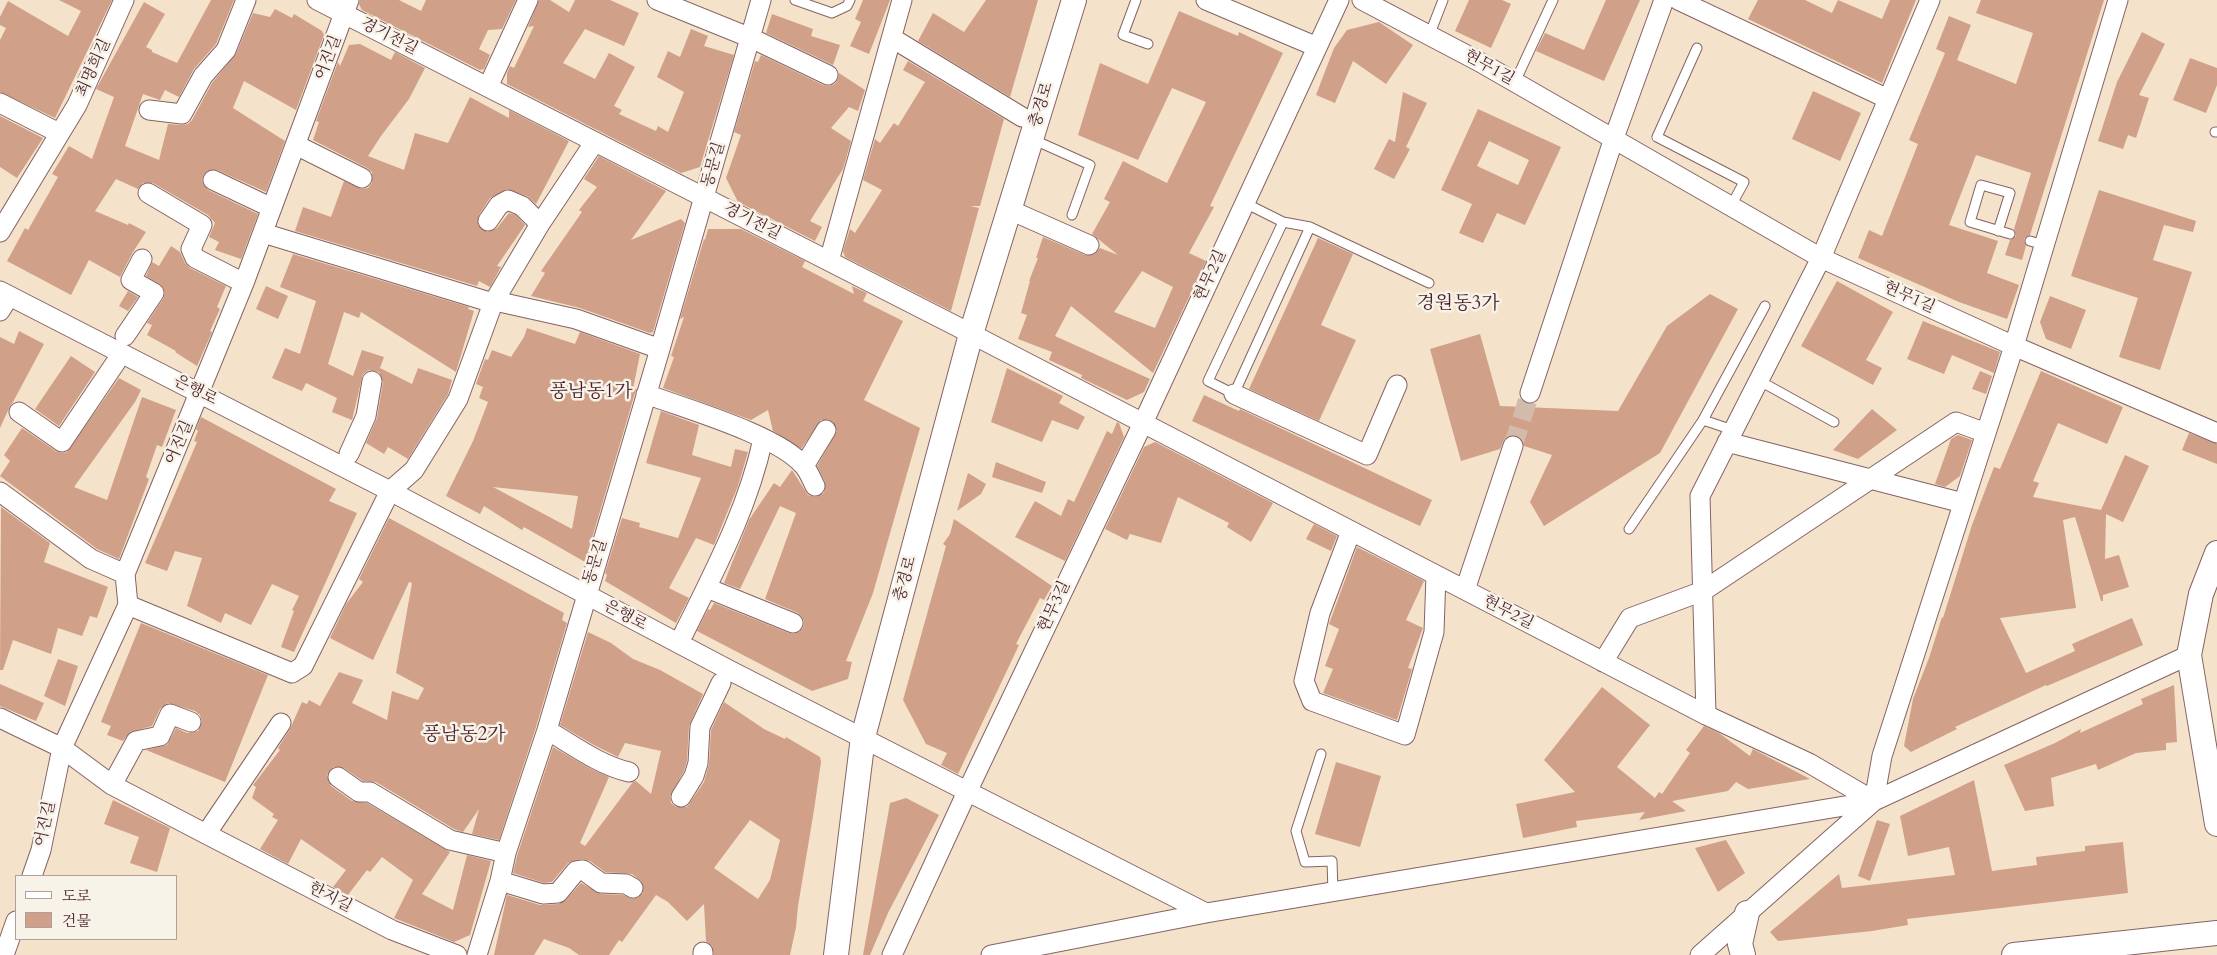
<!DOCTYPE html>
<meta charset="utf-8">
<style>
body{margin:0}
#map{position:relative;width:2217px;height:955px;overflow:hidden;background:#f5e2cb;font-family:Cardo,"Noto Serif KR",serif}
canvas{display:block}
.legend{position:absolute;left:15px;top:875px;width:162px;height:65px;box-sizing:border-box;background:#f7f3e8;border:1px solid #b29e9c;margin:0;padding:6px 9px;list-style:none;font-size:15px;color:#4a1f2b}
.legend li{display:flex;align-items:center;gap:10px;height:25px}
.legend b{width:25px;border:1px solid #b29e9c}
</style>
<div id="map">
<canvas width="2217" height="955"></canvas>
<ul class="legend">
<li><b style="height:6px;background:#fff"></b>도로</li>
<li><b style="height:14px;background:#d0a089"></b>건물</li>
</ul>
</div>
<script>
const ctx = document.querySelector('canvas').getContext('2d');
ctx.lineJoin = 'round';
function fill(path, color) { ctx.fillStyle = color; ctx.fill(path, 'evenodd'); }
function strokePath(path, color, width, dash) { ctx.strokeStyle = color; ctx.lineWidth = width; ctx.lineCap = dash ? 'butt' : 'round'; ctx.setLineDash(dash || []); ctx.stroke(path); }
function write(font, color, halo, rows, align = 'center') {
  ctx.font = font + ' Cardo,"Noto Serif KR",serif'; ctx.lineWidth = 5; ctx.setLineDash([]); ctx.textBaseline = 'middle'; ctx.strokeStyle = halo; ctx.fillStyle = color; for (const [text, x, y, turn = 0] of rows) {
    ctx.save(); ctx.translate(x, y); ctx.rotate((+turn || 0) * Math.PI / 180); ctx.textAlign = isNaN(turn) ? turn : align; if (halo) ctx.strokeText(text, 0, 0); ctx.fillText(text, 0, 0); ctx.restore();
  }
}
fill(new Path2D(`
 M59 0H112L55 118 0 92V40L6 28 0 25V17L8 1 68 36 81 11Z
 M211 0H234L216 44 194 69 179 97 165 90 160 100 143 94 125 146 159 160 168 124 181 125 188 124 192 120 212 83 236 54 253 13 270 17 275 9 292 18 294 14 322 31 324 35 296 110 244 81 233 108 285 141 266 192 217 170 207 171 203 176 202 181 208 190 258 214 241 259 215 250 219 242 209 237 215 223 208 215 153 183H143L138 189 116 179 95 211 128 225 129 223 146 232 133 252 120 277 89 260 71 295 7 261 25 228 28 230 58 177 52 174 69 146 92 159 114 97 96 89 144 2 165 14 146 47 152 50V52L177 63Z
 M360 0H399L421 11 426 0H516L502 29 488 30 479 49 490 55 484 69 480 70 362 10 359 4Z
 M539 0H550L569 12 575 0H610L639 13 624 46 585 29 563 63 595 79 609 53 635 67 614 106 622 110 619 114 656 131 658 126 668 132 684 92 657 77 668 51 680 57 691 29 708 36 704 46 734 55 700 167 681 173 507 84V73L510 66 514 68 534 26 528 27Z
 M863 0H890L869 54 850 46 861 22 855 19Z
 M986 0H1038L1010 97 918 41 933 13 964 32Z
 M1469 0H1502L1511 4 1491 48 1455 31Z
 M1606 0H1640L1604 81 1536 51 1545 33 1584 50Z
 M1758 0H1805L1832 13 1838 0 1882 19 1890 0H1916L1882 83 1748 19Z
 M1981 0H2104L2030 235 2024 239 2026 246 2022 260 2005 255 2010 240 2016 236 2014 229 2031 173 1976 155 1949 225 1998 241 1987 273 2019 285 2007 319 1959 302 1858 258 1869 230 1882 236 1918 144 1909 140 1945 53 1936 49 1949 16 1971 25 1957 60 2016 84 2033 33 1976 13Z
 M1179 11 1238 36 1239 32 1283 53 1210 206 1214 207 1189 253 1206 261 1153 373 1071 306 1055 336 1150 379 1144 392 1127 400 1081 378 1082 375 1049 360 1052 352 1018 339 1027 315 1021 313 1030 281H1029L1038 258H1036L1043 237 1085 255 1095 254 1100 248 1118 255 1092 234 1110 202 1104 199 1123 161 1167 183 1206 102 1172 88 1138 160 1078 135 1100 63 1148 84ZM1142 271 1173 287 1155 328 1114 312Z
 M772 14 813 29 811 36 840 45 833 65 766 33Z
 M1379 22 1413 45 1386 84 1353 61 1335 103 1316 95 1334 48 1347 30Z
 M2142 32 2165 44 2139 95 2149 98 2136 138 2128 135 2123 149 2098 141 2117 82Z
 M360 44 391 60 395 52 425 68 409 99 381 136 368 156 404 170 415 133 448 143 470 97 509 118V110L569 141 536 204 527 196 507 189 490 198 479 215 478 225 487 232 497 228 509 213 516 215 525 225 497 266 501 267 490 287 479 281 477 286 295 231 303 207 331 217 344 181 362 189 368 188 372 183V172L367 168 313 140 319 122 316 121 338 62 340 66 349 45Z
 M761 55 823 85 829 86 835 84 838 79 839 73 865 90 858 111 849 107 831 128 851 141 843 169 810 221 822 227 815 241 738 202 726 178 741 135 734 132 755 61 758 62Z
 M2190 58 2217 68V85L2206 113 2173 100Z
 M908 61 1004 119 980 206H970L979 208 951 311 845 257 843 251 850 229 855 233 882 190 863 180 875 139 880 143 894 123 898 126 925 82 903 70Z
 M1813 91 1861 113 1840 161 1792 139Z
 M1403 92 1427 103 1406 147 1410 149 1394 179 1374 169 1389 139 1395 142Z
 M1478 109 1561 147 1525 225 1497 213 1483 243 1459 233 1472 204 1441 190ZM1489 141 1529 160 1518 185 1477 166Z
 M0 116 43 138 17 178 0 167Z
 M599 156 666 191 631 240 681 219 685 223 653 332 650 333 580 308 531 296 545 273 541 271 582 212 579 210 597 187 584 179Z
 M2099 190 2196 221 2193 232 2164 225 2153 260 2192 272 2160 370 2119 357 2138 298 2071 276Z
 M708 229H741L805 261 802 267 854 294 852 286 867 293 863 301 903 321 864 400 920 428 873 593 846 661 852 662 848 679 812 691 697 631 708 609 710 610 714 603 789 633 795 634 803 628 804 621 798 613 765 599 796 513 780 506 740 589 724 583 749 520 774 483 780 487 792 470 808 495 815 497 824 493 825 482 817 466 837 431 832 421 821 420 801 449 773 431 768 410 751 420 663 388 674 357 671 356 684 317 680 319 704 239 705 240Z
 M1318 238 1353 254 1321 325 1356 340 1319 421 1249 389Z
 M171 246 180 252 185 263 190 268 226 286 217 307 220 309 210 331 212 332 197 366 175 352 176 351 147 335 152 325 147 323 163 299 165 293 160 284 146 276 152 262 159 266Z
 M293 254 469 307 468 309 474 311 456 372 361 312 359 318 344 312 328 364 353 376 362 350 384 357 380 368 412 384 418 368 452 380 448 394 408 459 388 447 384 454 366 443 377 418 383 382 379 372 369 370 363 374 352 420 332 412 337 398 306 383 302 391 272 378 285 348 300 354 316 301 280 287Z
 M1837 281 1893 312 1866 360 1882 368 1873 385 1801 346Z
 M266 286 288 296 278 319 256 309Z
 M128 291 138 297 128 311 119 306Z
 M1710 294 1738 309 1660 453 1544 526 1530 502 1552 455 1524 446 1521 438 1511 435 1505 438 1500 449 1461 461 1430 349 1480 334 1500 406 1618 411 1667 326Z
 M2050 296 2086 310 2071 349 2046 339 2040 322Z
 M1923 321 2000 352 1994 373 1952 355 1944 374 1907 359Z
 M527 328 575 344 580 332 640 354 633 389H636L635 393 585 562 524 527 522 530 484 506 480 514 446 496 473 441 488 402 479 398 483 387 476 384 485 359 488 360 492 350 511 357 524 337ZM493 487 578 496 572 529Z
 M19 331 44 344 13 402 10 406 0 428V337L14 344Z
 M71 356 95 372 59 426 35 409Z
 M1007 368 1063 396 1059 403 1085 417 1078 430 1052 420 1042 442 991 422Z
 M1980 371 1992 376 1986 394 1972 389Z
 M2041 371 2123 407 2107 444 2058 423 2033 481 2039 483 2033 497 2101 510 2125 455 2149 466 2123 522 2106 514 2105 559 2119 555 2129 587 2103 595V601H2101L2075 517 2063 520 2076 608 2000 618 2026 673 2075 651 2072 644 2132 618 2143 645 2047 686 2046 685 1955 727 1957 729 1911 752 1904 746 1913 699 1929 658 1942 617 1943 618 1972 525 1994 467 2000 469Z
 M119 378 141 390 135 402 74 487 107 500 142 397 176 410 162 447 157 445 146 477 149 479 119 559 97 549 0 476 10 461 4 455 22 428 56 451 62 453 67 452Z
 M1204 395 1239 411 1240 409 1432 500 1420 526 1192 421Z
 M1872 409 1897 430 1858 459 1833 450Z
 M661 411 699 425 692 455 731 467 735 449 748 452 738 486 714 545 696 538 669 588 689 598 676 623 605 581 607 575 605 573 622 518 640 523 639 527 678 538 701 478 646 463Z
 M201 417 336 489 329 501 357 513 294 652 281 647 294 611 292 610 299 596 272 584 251 625 225 613 221 623 187 606 202 558 175 551 167 571 145 563 197 442 194 441 198 431 196 429Z
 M1117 422 1119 423 1124 437 1065 561 1015 537 1035 501 1061 516 1068 499 1074 502 1107 431 1112 434Z
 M2189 433 2217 444V464L2182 450Z
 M1958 435 1972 440 1960 476 1945 487 1935 484 1951 439Z
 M1155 442 1273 503 1251 542 1227 527 1229 523 1178 497 1161 543 1130 534 1127 540 1105 529 1144 447Z
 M996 462 1046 482 1042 493 992 477Z
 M968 473 986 484 981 494 957 511Z
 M1 507 50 543 44 562 108 587 97 618 90 616 82 636 58 628 51 654 13 640 3 670H0Z
 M389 518 564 613 562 620 567 623 536 727 499 840 472 834 479 809 463 832 454 829 376 782 363 781 344 768 334 767 327 775 331 786 352 801 367 803 450 852 422 894 453 910 467 855 491 861 470 935 454 942 394 918 413 880 382 857 370 872 367 870 348 895 333 887 346 870 301 839 288 864 260 849 278 820 272 817 274 814 252 798 256 787 253 785 280 750 278 748 290 729 302 702 307 704 309 700 320 706 339 672 363 680 352 703 387 720 392 691 418 700 424 688 396 673 412 583 409 582 373 660 330 638 346 604 363 582 359 579Z
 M954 519 1052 586 1044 600 1040 598 1016 644 1019 645 958 774 941 765 947 753 926 744 903 700 946 546 943 544 950 534Z
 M1314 524 1337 536 1331 551 1306 539Z
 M1357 547 1424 581 1406 620 1423 628 1408 668 1412 669 1397 720 1323 693 1333 669 1325 666 1339 629 1329 624Z
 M141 623 268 675 225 782 146 750 167 745 176 728 187 733 198 731 202 721 200 715 195 711 168 703 160 709 152 726 130 732 123 741 107 735 111 726 101 722Z
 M588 632 611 643 633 659 660 670 703 694 689 726 687 761 684 771 670 796 671 803 676 807H687L704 782 709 764 711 730 724 702 764 729 785 739 786 737 820 757 821 762 814 810 798 906 796 927 790 955H714L712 946 706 941 704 904 687 921 668 902 656 895 622 942 619 940 609 955H579L569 948 544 939 534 955H494L507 895 540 905 559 904 566 900 581 883 601 894 623 895 634 899 643 893 642 882 632 874 605 872 590 861 582 859 568 863 552 882 544 883 513 873 517 856 553 747 591 769 609 777 580 843 585 846 633 782 636 781 651 794 661 751 625 743 618 757 592 744 560 725ZM750 820 780 840 770 880 758 899 714 868Z
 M58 659 78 666 65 706 44 696Z
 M0 684 44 703 36 721 0 706Z
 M2174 685 2177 742 2166 743V750L2136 753 2098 770 2096 764 2051 778 2054 806 2025 811 2004 765 2055 743 2081 729 2080 733 2143 704 2141 699Z
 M1602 687 1650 725 1617 767 1655 798 1659 792 1662 794 1690 753 1686 750 1704 726 1719 733 1750 756 1753 749 1810 779 1748 789 1736 782 1728 791 1672 801 1686 811 1639 820 1645 812 1576 821 1577 827 1523 838 1516 804 1575 792 1544 760Z
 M1336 762 1381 776 1360 847 1315 834Z
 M1974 780 1992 871 2037 865 2036 857 2085 851V846L2123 842 2128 893 1907 919 1908 925 1872 931 1778 941 1770 932 1839 874 1842 888 1955 875 1949 847 1908 856 1900 816Z
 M906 798 939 815 888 913 870 955H863L890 803Z
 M113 800 170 828 157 872 130 863 139 837 104 824Z
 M1877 820 1890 824 1870 881 1858 876Z
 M1726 840 1745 873 1718 892 1695 848Z`), '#d0a089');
strokePath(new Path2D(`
 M1513 446 1530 393`), '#d3bbab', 19, [19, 9]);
const service = new Path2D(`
 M795 0 832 13 847 6 850 0
 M1136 0 1123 35 1148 44
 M1429 36 1443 0
 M1697 48 1657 137 1744 182 1731 206
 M1515 82 1553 0
 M2215 132H2217
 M1032 139 1090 165 1072 215
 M1245 203 1283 222 1310 227 1429 283
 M1283 222 1208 381 1234 394 1310 227
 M1998 231 2010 193 1981 185 1970 222 2010 234
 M2030 241 2044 245
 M1758 380 1834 422
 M1703 420 1765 306
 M1629 529 1703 420 1733 430
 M1321 754 1296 831 1305 862 1332 861 1333 892`);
const minor = new Path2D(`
 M317 0 958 327 1706 715 1809 763 1874 801
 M657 0 751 38 828 75
 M1206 0 1317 47
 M1362 0 1478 61 1821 258 2014 346 2217 433
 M1678 0 1888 99
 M892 38 1022 117
 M488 87 528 0
 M0 103 59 133
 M149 110 182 114 203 76 226 50 246 0
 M296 145 362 178
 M213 180 272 208
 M148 193 202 225 191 249 195 258 244 283
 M1010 210 1089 245
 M488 221 499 205 508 200 522 206 540 224
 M0 232 77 105 124 0
 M263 233 493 303
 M829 261 902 0
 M0 291 390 491 731 671 1206 913
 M495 301 576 319 660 349
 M0 311 5 303
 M125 336 154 293 131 280 142 259
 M1530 393 1614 138 1664 0
 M646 394C686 409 778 435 804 466 809 472 812 480 815 486
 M1234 394 1367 455 1397 385
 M19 412 62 442 116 362
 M1727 442 1963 503
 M349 454 366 416 372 381
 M804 466 826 430
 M0 492 91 559 125 574
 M1351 531 1320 613 1304 681 1312 701 1405 735 1434 632 1436 575
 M707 588 793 623
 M1465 590 1513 446
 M128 605 292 673 303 666 390 491 414 470 458 399 493 303 540 224 594 143
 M684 633C715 570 748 508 763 439
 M1603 662 1630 618 1703 591 1956 422 1986 433
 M1706 715 1700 496 1821 258 1930 0
 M0 718 62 748 112 785 206 834 392 930 457 955
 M547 730C573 745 599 765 629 772
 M338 777 359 792H370L450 840 506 853
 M112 785 136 741 160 736 170 714 191 722
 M681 797 694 776 698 763 700 727 721 683
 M206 834 281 723
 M32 876 41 850 62 748 128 605 125 574 244 283 349 0
 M500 881 543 894 558 893 576 871 583 870 601 883 626 884 633 888
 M703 952V955
 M4 955 16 921
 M477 955 500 881 506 853 547 730 660 349 761 0
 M892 955 967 792 1143 423 1339 0
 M991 955 1206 913 1874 801 2189 655
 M1700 955 1874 801 1882 756 2014 346 2118 0`);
const tertiary = new Path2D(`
 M2217 553 2201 594 2189 655 2217 824
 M836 955 863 737 971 334 1074 0
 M1743 955 1740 944 1747 913
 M2014 955 2217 933`);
strokePath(service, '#866363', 11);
strokePath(minor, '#866363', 21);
strokePath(tertiary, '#866363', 26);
strokePath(service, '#fff', 9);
strokePath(minor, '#fff', 19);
strokePath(tertiary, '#fff', 24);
write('16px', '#4a1f2b', '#f7f3e8', [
 ["경기전길",389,37,27],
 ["어진길",329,58,-69],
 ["최명희길",94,68,-66],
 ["현무1길",1489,68,29],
 ["충경로",1042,105,-73],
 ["동문길",714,165,-74],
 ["경기전길",752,222,27],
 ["현무2길",1211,276,-65],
 ["현무1길",1909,298,24],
 ["은행로",195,391,27],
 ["어진길",180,443,-67],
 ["동문길",596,562,-73],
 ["충경로",906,579,-75],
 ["현무3길",1055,607,-65],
 ["현무2길",1508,613,27],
 ["은행로",625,616,28],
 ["어진길",46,824,-78],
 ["한지길",330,898,27]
]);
write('19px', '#4a1f2b', '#f7f3e8', [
 ["경원동3가",1458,305],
 ["풍남동1가",591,393],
 ["풍남동2가",464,736]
]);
</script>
